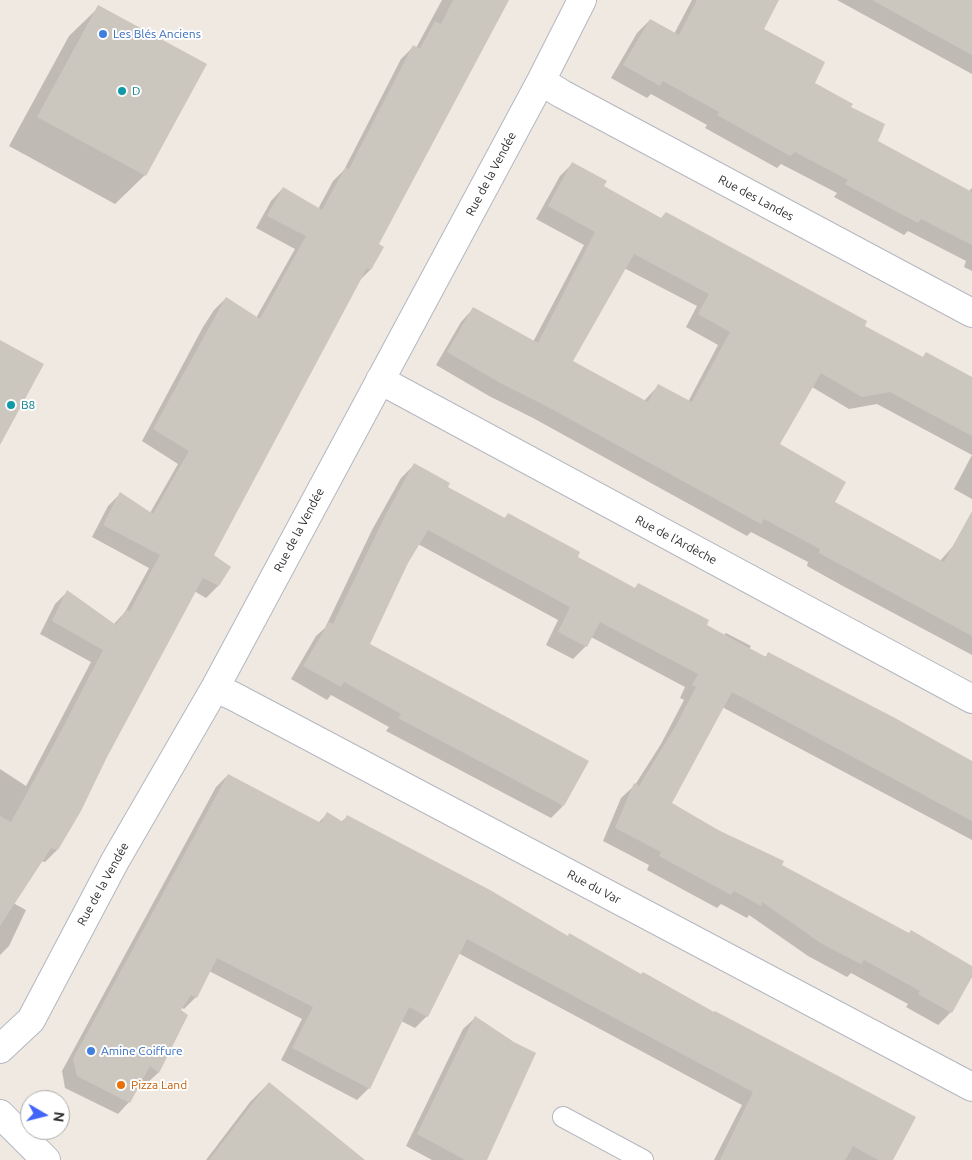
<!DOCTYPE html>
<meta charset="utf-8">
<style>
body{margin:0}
#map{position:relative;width:972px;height:1160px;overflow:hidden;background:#efe9e1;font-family:Ubuntu,sans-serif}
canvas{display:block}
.north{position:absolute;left:20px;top:1090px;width:50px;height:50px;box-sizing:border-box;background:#fff;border:1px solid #ababab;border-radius:50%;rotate:98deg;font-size:14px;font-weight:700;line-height:20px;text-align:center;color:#2e2e2e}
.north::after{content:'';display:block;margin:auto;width:18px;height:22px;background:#4264fb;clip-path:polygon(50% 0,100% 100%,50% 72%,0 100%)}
</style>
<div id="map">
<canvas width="972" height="1160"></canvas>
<div class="north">N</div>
</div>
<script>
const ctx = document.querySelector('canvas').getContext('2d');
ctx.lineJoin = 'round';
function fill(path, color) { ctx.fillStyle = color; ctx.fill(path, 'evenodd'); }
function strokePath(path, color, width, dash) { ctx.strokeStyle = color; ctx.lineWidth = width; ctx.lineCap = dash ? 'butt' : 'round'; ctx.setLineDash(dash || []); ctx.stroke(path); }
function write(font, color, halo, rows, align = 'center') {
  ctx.font = font + ' Ubuntu,sans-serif'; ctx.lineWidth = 4; ctx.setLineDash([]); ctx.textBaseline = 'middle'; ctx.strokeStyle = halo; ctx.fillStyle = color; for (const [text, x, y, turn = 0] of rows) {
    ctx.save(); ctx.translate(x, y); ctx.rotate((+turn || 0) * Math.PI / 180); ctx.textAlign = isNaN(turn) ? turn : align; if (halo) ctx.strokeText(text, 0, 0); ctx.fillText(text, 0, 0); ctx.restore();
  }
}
fill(new Path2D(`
 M442 0H507L378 244 370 270 358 282 213 556 229 567 218 586 206 598 194 591 58 849 45 862 41 861 13 903 26 910 9 946 0 955V769L26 786 91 662 40 634 55 604 67 592 113 625 125 612 149 568 92 537 108 506 120 494 150 513 178 464 142 441 203 327 214 310 226 298 256 318 295 249 256 228 271 201 283 188 318 209 333 181 344 170 401 59 413 47 416 48Z
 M692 0H777L762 30 813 84 850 108 876 142 968 192 972 188V271L964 267 966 261 908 231 904 235 834 197 837 193 781 164 777 168 705 128 707 125 651 94 647 98 611 78 637 33 650 20 674 34Z
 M837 0H972V74Z
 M99 7 145 175 115 204 9 146 69 36Z
 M572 164 603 186 661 219 922 358 926 353 972 379V499L954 489 972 455 877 404 849 409 812 387 778 444 833 503 940 561 954 545 972 555V655L841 585 807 566 808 562 751 532 747 536 533 418 489 396 436 365 461 322 473 309 533 342 584 245 536 219 560 176ZM624 268 697 306 686 327 718 345 688 402 658 386 644 401 571 361Z
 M414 465 446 487 503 519 508 515 577 557 634 589 638 585 723 636 726 633 751 646 749 649 764 658 769 653 972 768V840L722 707 670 803 780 865 972 968V974L951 1012 938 1025 906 1007 908 1004 851 973 847 977 808 956 749 915 747 918 721 904 717 908 647 870 649 865 603 841 621 798 635 785 661 744 684 700 680 698 685 687 591 637 586 646 573 659 546 645 558 620 418 544 407 562 368 644 563 806 551 818 386 731 389 727 331 695 327 700 291 679 316 636 325 628 372 530 401 478Z
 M228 775 318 823 327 814 341 822 347 817 892 1160H714L742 1105 458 953 427 1016 415 1028 401 1021 369 1088 357 1100 281 1060 302 1019 209 971 196 997 184 1009 181 1007 180 1010 186 1016 158 1073 146 1084 141 1080 129 1102 118 1114 65 1088 62 1071 216 787Z
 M475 1018 486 1160H432L406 1146 463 1029Z
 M269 1083 335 1160H206L250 1102Z`), '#0003');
fill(new Path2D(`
 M453 0H509L379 244 384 247 371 270 367 268 214 555 231 567 219 586 203 578 106 759 81 811 58 850 51 848 0 926V816L11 822 60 733 103 650 52 621 67 590 116 625 126 610 130 611 160 555 103 525 120 492 153 514 189 451 153 429 226 297 260 319 306 236 267 216 283 187 322 210 345 168 349 169 413 45 420 49 435 21 441 24Z
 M697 0H779L764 29 825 62 815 83 853 104 851 107 885 124 878 141 972 192V245L921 219 918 223 845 184 848 180 795 152 790 156 717 115 719 112 663 81 660 86 623 65 650 19 679 35Z
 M872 0H972V55L937 36Z
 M98 5 207 64 146 176 37 117Z
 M572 162 607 181 604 186 661 218 666 212 867 321 865 326 893 341 923 357 926 352 972 377V436L890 392 862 397 821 373 780 444 846 482 835 502 944 562 972 511V636L819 553 820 549 764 519 761 524 546 406 502 384 447 352 473 307 538 343 595 232 548 206ZM634 254 709 294 698 314 730 332 692 402 658 384 648 402 573 361Z
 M0 340 44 364 0 445Z
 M414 463 450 483 448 487 505 518 508 513 580 552 578 557 635 588 638 583 709 620 707 625 736 641 766 657 768 652 895 718 972 761V821L732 692 672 803 718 830 784 861 782 865 909 933 911 930 972 966V977L952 1013 918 994 920 991 864 960 861 964 822 944 762 902 761 906 734 891 731 895 659 856 661 852 615 828 634 783 639 786 674 729 696 687 692 685 698 674 600 622 587 647 558 632 570 607 428 530 408 563 370 644 589 761 564 806 398 718 401 714 344 682 341 687 303 666 329 622 333 624 385 516Z
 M228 774 321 823 327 812 343 822 347 815 490 890 568 936 569 933 641 974 643 972 714 1012 715 1011 916 1117 893 1160H878L853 1146 845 1160H720L753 1092 467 939 428 1017 409 1007 370 1089 292 1048 313 1007 217 958 197 998 191 995 181 1010 188 1015 159 1073 150 1066 130 1103 77 1076 73 1059Z
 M475 1016 514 1042 536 1053 487 1160H465L417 1134Z
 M269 1082 365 1160H209Z`), '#cbc7bf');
const service = new Path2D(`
 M563 1117 643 1160`);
const minor = new Path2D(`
 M541 81 562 94 972 313
 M380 380 972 699
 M215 688 233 696 972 1087
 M0 1049 31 1020 115 861 215 688 541 81 582 0`);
const secondary = new Path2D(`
 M0 1114 46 1160`);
strokePath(service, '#b4b7c1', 22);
strokePath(minor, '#b4b7c1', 30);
strokePath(secondary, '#b4b7c1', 30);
strokePath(service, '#fff', 20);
strokePath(minor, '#fff', 28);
strokePath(secondary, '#fff', 28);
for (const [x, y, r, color] of [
 [103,34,5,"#3f7fe0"],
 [122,91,5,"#0f9aa8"],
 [11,405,5,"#0f9aa8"],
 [91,1051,5,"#3f7fe0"],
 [121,1085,5,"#e8710a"]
]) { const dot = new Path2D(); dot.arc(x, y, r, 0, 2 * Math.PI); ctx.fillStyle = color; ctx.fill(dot); strokePath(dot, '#fff', 2); }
write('12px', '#366cbe', '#fff', [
 ["Les Blés Anciens",113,34],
 ["Amine Coiffure",101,1051]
], 'left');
write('12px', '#0d838f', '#fff', [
 ["D",132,91],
 ["B8",21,405]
], 'left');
write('12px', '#2e2e2e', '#fff', [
 ["Rue de la Vendée",491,174,-62],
 ["Rue des Landes",756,198,28],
 ["Rue de la Vendée",299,530,-62],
 ["Rue de l'Ardèche",676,540,28],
 ["Rue de la Vendée",103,884,-61],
 ["Rue du Var",594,887,28]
]);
write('12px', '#c56008', '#fff', [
 ["Pizza Land",131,1085]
], 'left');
</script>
